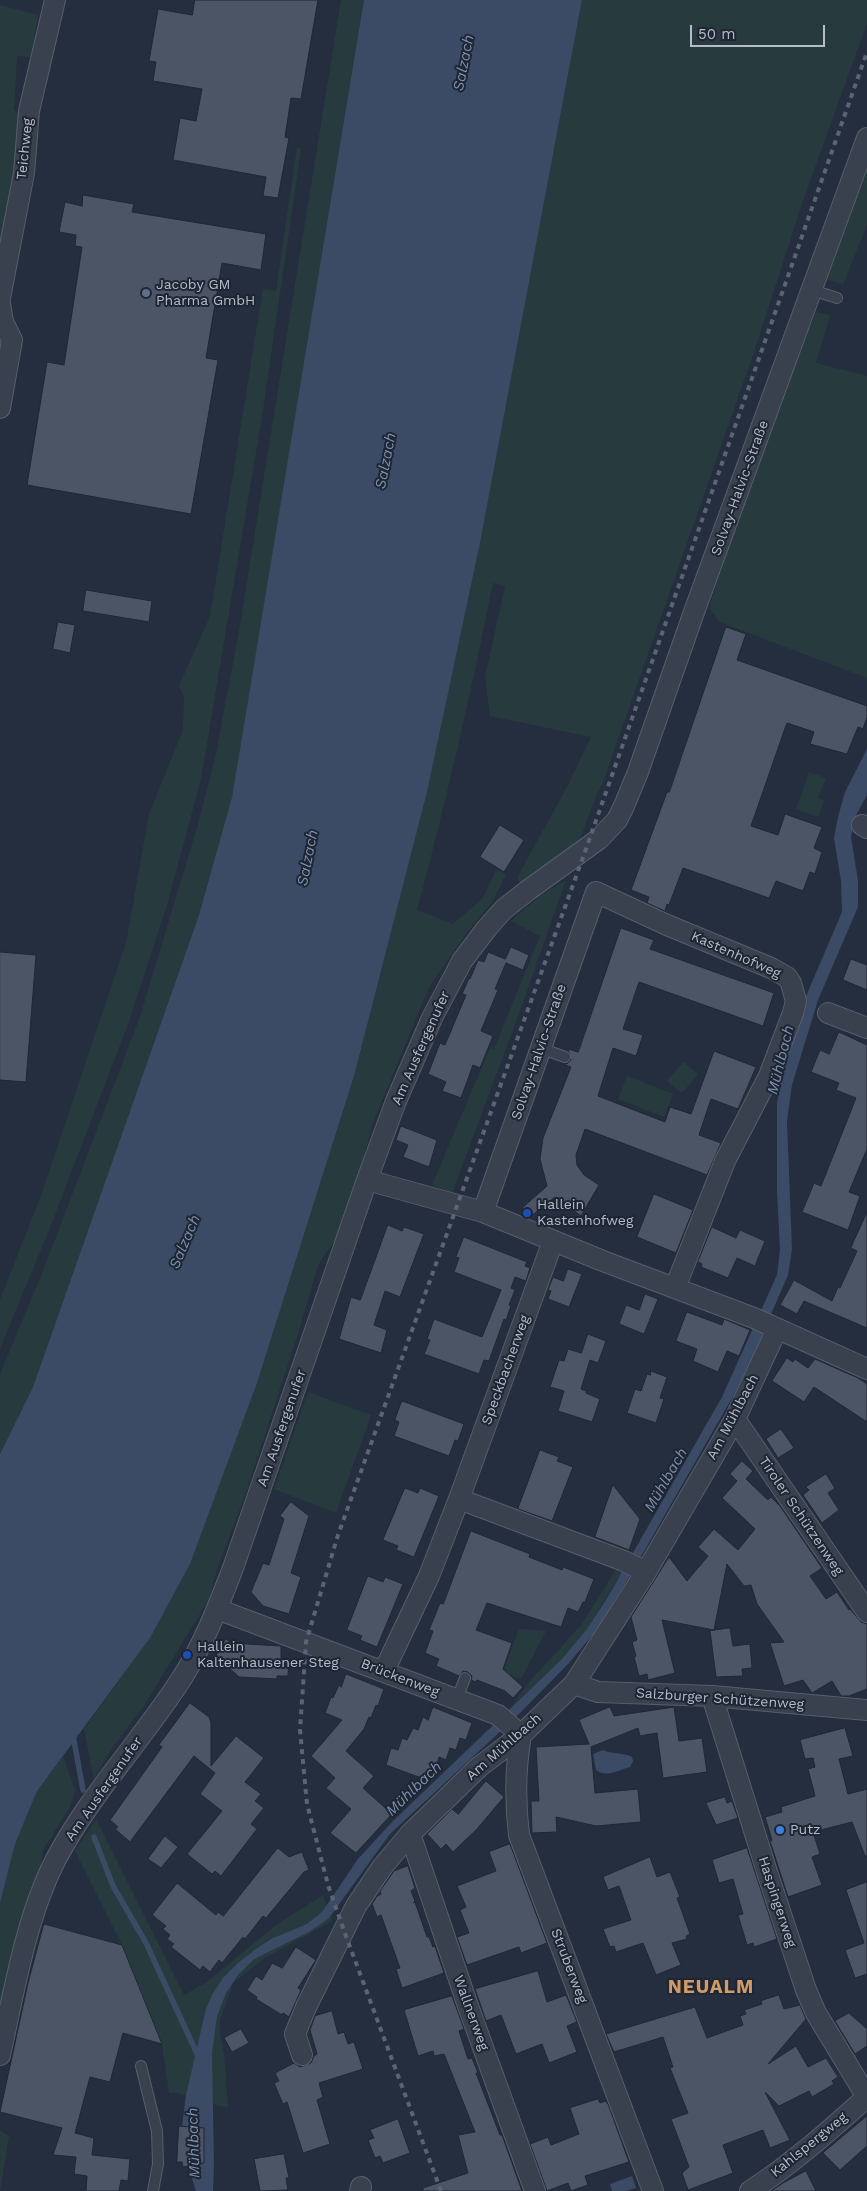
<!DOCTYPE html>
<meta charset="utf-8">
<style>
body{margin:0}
#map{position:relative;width:867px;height:2191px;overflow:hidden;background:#252e3e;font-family:"Work Sans",sans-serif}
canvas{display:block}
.scale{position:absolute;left:690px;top:25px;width:135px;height:22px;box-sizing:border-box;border:2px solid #b5bbc9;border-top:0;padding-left:6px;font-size:15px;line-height:18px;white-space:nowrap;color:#b5bbc9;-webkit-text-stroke:4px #1e2533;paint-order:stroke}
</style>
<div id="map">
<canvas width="867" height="2191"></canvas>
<div class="scale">50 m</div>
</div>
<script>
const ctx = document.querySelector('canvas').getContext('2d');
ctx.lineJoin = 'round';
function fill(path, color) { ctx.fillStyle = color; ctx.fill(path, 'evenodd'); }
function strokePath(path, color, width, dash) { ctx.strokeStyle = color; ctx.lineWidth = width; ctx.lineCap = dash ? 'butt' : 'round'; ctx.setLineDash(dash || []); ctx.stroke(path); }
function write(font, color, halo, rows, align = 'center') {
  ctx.font = font + ' "Work Sans",sans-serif'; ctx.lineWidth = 4; ctx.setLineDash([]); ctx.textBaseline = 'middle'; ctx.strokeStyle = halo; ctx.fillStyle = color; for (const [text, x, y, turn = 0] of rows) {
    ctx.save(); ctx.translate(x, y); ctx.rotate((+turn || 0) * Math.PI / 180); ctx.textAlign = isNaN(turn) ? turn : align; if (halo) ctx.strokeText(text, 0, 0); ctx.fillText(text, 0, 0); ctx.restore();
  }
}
fill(new Path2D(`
 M341 0H364L232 797 199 915 33 1387 0 1454V1374L43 1271 140 1017 198 824 216 754 239 631Z
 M582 0H867V23L804 198 751 361 602 785 597 793 578 845 520 883 517 878 568 785 591 737 490 716 485 677 505 586 493 583C471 693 446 802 417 910L453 924 483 898 496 870 506 874 493 901 468 931 429 987 373 1123 345 1225 318 1265 298 1334 243 1501 218 1566 209 1599 145 1704 112 1748 94 1779 84 1729 150 1638 190 1564 257 1383 354 1076 427 792 480 543Z
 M0 5 38 15 31 57 17 56 14 110 21 115 20 142 0 254Z
 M297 147 301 149 263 410 201 779 167 905 128 1024 53 1220 0 1349V1300L40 1198 126 943 149 814 183 730 184 697 179 686 210 616 263 289 276 291Z
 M867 167V225L843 284 827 280Z
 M816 312 830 315 816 363 867 376V678L720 622 709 608 742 503Z
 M809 772 826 778 818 798 824 801 818 817 796 809Z
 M566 880 520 1011 452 1193 432 1185 490 1048 494 1049 540 936 511 921 540 896Z
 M683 1062 698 1074 682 1093 667 1081Z
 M627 1076 673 1094 664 1117 618 1099Z
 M308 1392 371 1415 336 1513 274 1489Z
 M619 1565 624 1569 587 1629 561 1660 510 1708 531 1680 581 1625Z
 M519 1629 546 1631 521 1679 503 1672Z
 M63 1756 75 1790 70 1807 43 1850 40 1870 9 1965 0 2007V1903L15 1844 37 1791Z
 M96 1819 184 1995 207 1982 276 1925 323 1895 332 1921 263 1959 233 1983 220 2020V2035L224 2053 228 2108 178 2093H169L162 2044 122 1945 75 1851Z
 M0 2130 9 2136 0 2191Z`), '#273b3f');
fill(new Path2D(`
 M364 0H582L480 543 427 792 354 1076 257 1383 190 1564 150 1638 37 1791 15 1844 0 1903V1454L33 1387 199 915 232 797Z
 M867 749V795L855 817 851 837 858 881V907L818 1000 792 1085 787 1121 792 1249 788 1275 755 1351 736 1391 631 1574 595 1632 569 1663 518 1715 390 1834 329 1918 309 1932 254 1959 238 1975 226 1993 217 2016 212 2053 214 2166 213 2191H196L188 2166 204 2163V2128L182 2126 186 2095 206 2009 212 1995 223 1978 238 1963 256 1949 271 1939 307 1924 322 1912 358 1859 392 1822 561 1660 587 1629 606 1600 722 1397 777 1275 780 1250 777 1190V1105L780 1076 804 1001 842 912 841 881 834 838 838 817 845 792Z
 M603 1750C613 1755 623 1752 632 1757L633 1761 630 1767C619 1770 606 1778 596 1770L593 1754Z
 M632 2176 636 2188 626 2191H612L610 2184Z`), '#3b4b66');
strokePath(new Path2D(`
 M73 1735 83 1790
 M94 1837 113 1886 146 1943 199 2058`), '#3b4b66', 5.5);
const building = new Path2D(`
 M195 0H318L301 99 291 98 285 137 289 138 278 198 263 196 266 177 173 160 180 118 196 121 202 89 153 81 156 62 149 61 158 9 192 15Z
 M83 195 134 204 132 212 266 234 261 270 222 263 206 358 218 360 191 514 27 485 47 362 64 365 82 247 75 246 76 235 59 232 65 202 82 206Z
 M86 590 152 601 149 622 83 611Z
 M58 622 75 625 70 653 53 649Z
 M726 627 746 634 737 660 867 706V717L863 729 858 727 847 754 810 744 814 732 787 723 783 734 751 826 778 835 785 814 822 827 814 848 822 852 815 874 810 872 803 891 776 881 769 898 683 868 669 905 667 904 665 911 647 903 649 897 631 890 667 792H669Z
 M500 825 524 840 504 872 480 857Z
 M621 928 654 940 650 949 774 993 763 1026 639 982 623 1029 643 1035 636 1056 613 1048 598 1096 665 1122 670 1107 691 1114 714 1051 756 1067 738 1109 711 1099 699 1135 721 1143 707 1175 585 1129 576 1155 577 1165 584 1175 599 1185 581 1216 555 1197 530 1217 522 1208 547 1186 540 1159 543 1138 571 1067 562 1064H567L571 1060 568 1049 578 1052Z
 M511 947 529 955 523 970 506 963 495 989 498 990 481 1031 493 1036 480 1068 473 1065 461 1098 442 1091 446 1082 428 1074 440 1043 445 1045 466 995 462 994 469 978 470 979 478 960 484 962 488 952 505 959Z
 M0 952 36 955 26 1082 0 1080Z
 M851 959 867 965V990L843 980Z
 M839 1032 867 1045V1149L849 1192 860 1196 848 1230 802 1212 814 1183 821 1186 856 1098 836 1090 839 1083 811 1072 820 1050 829 1054Z
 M401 1126 437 1140 429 1167 403 1157 408 1145 396 1140Z
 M654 1194 693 1210 676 1253 637 1237Z
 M867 1212V1328L804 1301 797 1314 780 1305 794 1280 832 1301 838 1287 840 1288 857 1251 851 1248Z
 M388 1225 402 1231 404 1227 424 1234 400 1297 385 1291 374 1325 387 1330 381 1353 339 1339 351 1297 360 1300Z
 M712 1227 736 1238 740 1230 765 1241 755 1266 737 1258 728 1278 701 1267 702 1264 698 1262Z
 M464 1237 527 1262 525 1266 530 1268 526 1281 515 1277 511 1288 515 1290 509 1305 511 1306 506 1320 504 1319 489 1361 484 1360 479 1374 424 1354 430 1340 427 1339 434 1319 482 1337 501 1290 454 1272 459 1258 456 1257Z
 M568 1269 582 1274 569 1307 548 1299 551 1291 548 1290 553 1277 563 1281Z
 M645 1294 658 1299 644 1334 619 1324 626 1305 639 1310Z
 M687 1312 722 1325 724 1319 750 1330 739 1356 727 1351 718 1372 693 1361 697 1349 676 1341Z
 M588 1334 606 1341 598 1363 590 1360 581 1389 586 1391V1393L600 1399 592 1422 558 1411 564 1391 550 1387 559 1360 564 1361 568 1349 581 1353Z
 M787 1358 793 1362 795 1359 808 1368 815 1359 858 1378 867 1384V1422L814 1387 804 1402 772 1381Z
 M651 1371 667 1377 660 1398 664 1399 656 1423 627 1413 635 1389 641 1391 647 1374 650 1375Z
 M402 1401 464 1424 458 1441 455 1440 449 1456 394 1436 399 1422 395 1420Z
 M781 1429 794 1448 778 1458 766 1439Z
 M540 1450 559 1457 557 1461 573 1467 552 1521 518 1509Z
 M742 1461 753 1471 746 1479 768 1500 771 1497 780 1506 822 1568 810 1576 826 1599 837 1592 849 1610 850 1609 861 1622 867 1624V1689L849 1696H841L832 1681 812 1693 803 1680 784 1686 770 1643 784 1642 757 1604 751 1585 744 1586 727 1564 714 1630 662 1620 675 1673 648 1680 647 1674 639 1676 634 1657 636 1656 632 1642 637 1640 631 1617 669 1557 687 1581 708 1556 698 1547 714 1529 738 1550 755 1529 722 1498 737 1481 730 1474Z
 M826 1474 835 1488 828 1493 839 1510 822 1523 803 1495 809 1490 806 1487Z
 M613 1485 640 1519 629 1550 595 1537Z
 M405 1488 418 1493 420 1488 439 1496 414 1557 396 1550 398 1546 383 1540Z
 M291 1502 309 1516 291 1573 301 1577 289 1614 263 1606 251 1592 263 1563 269 1565 284 1519 280 1516Z
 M471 1531 530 1554 529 1557 562 1570 563 1567 594 1579 585 1602H583L578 1612 568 1608 561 1627 487 1603 476 1630 512 1643 503 1669 523 1687 513 1698 505 1691 477 1680 476 1682 471 1680 472 1676 468 1672 463 1671 459 1676 436 1666 439 1659 425 1653 433 1631 429 1630 440 1603 443 1604Z
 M368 1576 383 1582 385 1577 403 1584 377 1647 360 1640 362 1636 347 1630Z
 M730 1628 733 1646 750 1644 752 1668 742 1669 743 1676 716 1677 710 1631Z
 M226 1639 231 1643 281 1646V1659L289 1660 288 1676H277V1679L239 1677 216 1656Z
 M346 1674 384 1689 378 1706 376 1705 371 1718 369 1717 364 1729 346 1751 374 1776 363 1788 392 1814 356 1853 330 1833 351 1809 326 1788 335 1778 311 1756 342 1720 325 1713 331 1697 333 1698 339 1685 341 1687Z
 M190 1703 209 1717 211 1723V1766L236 1736 264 1758 245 1782 261 1794 255 1801 264 1808 251 1824 257 1829 221 1876 215 1871 212 1874 187 1854 222 1811 200 1794 215 1773 194 1756 130 1842 115 1829 118 1827 110 1820 162 1747 159 1745Z
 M433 1707 472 1723 466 1740 460 1738 456 1750 450 1748 446 1760 439 1757 435 1771 428 1769 424 1779 386 1765 391 1748 398 1750 402 1738 407 1740 413 1728 418 1730 423 1717 428 1720Z
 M610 1707 614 1716 674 1707 679 1741 702 1738 707 1772 663 1778 657 1733 640 1736 638 1728 591 1747 595 1793 638 1789 641 1822 596 1826 556 1817 557 1832 532 1833 531 1801H539L536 1747 589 1744 579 1720Z
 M845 1728 853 1756 839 1759 848 1794 867 1789V1856H865L852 1822 813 1832 820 1854 812 1857 822 1885 788 1897 770 1841 772 1840 765 1817 782 1812 781 1807 815 1796 808 1769 815 1767 813 1758 805 1759 800 1740Z
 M486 1781 504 1797 477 1829 453 1852 446 1844 441 1849 427 1834 452 1809 458 1814Z
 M725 1797 727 1803 732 1801 738 1818 716 1825 706 1803Z
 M165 1836 178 1847 161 1868 148 1859Z
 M510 1844 547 1943 521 1953 519 1947 467 1965 457 1937 469 1933 460 1910 466 1907 457 1886 496 1871 489 1852Z
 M278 1848 289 1857 302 1852 309 1870 304 1872 266 1918 263 1916 245 1939 243 1937 222 1963 219 1960 210 1972 203 1966 200 1970 171 1947 174 1944 167 1939 170 1935 163 1929 166 1926 152 1915 177 1883 216 1915 218 1912 223 1916Z
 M747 1848 777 1939 754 1947 753 1943 747 1945 738 1915 743 1914 733 1879 719 1883 712 1860Z
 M650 1857 657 1877 670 1872 680 1897 677 1898 690 1934 686 1936 687 1939 672 1943 681 1965 656 1975 643 1943 616 1952 614 1946 610 1947 603 1929 631 1920 619 1886 608 1890 603 1877Z
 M408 1866 415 1888 411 1891 415 1901 413 1903 415 1902 427 1937H429L433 1947 435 1946 444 1973 402 1988 396 1969 400 1968 381 1915 377 1917 372 1904 377 1896 381 1894 380 1891 394 1871Z
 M867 1882V1974L855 1978 845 1950 864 1943 846 1890Z
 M44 1924 122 1945 162 2044 123 2033 110 2082 90 2077 75 2133 94 2138 92 2155 130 2159 128 2181 121 2180 119 2191H86L87 2176 74 2174 76 2157 53 2155 62 2128 0 2112 28 1983Z
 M296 1947 316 1960 298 1988 301 1990 289 2017 283 2013 282 2015 256 1999 257 1997 247 1990 256 1976 262 1980 272 1963 282 1968Z
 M538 1971 547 2002 566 1995 577 2022 567 2026 577 2052 549 2063 542 2044 516 2054 501 2015 486 2021 475 1989Z
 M779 1995 784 2009 800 2005 806 2019 768 2064 796 2046 808 2067 826 2058 838 2077 832 2081 834 2084 812 2097 809 2091 779 2106 765 2092 790 2140 770 2148 763 2130 723 2145 733 2173 688 2190 682 2173 689 2167 671 2119 688 2113 670 2068 673 2067 663 2037 614 2052 606 2034 695 2007 707 2038 743 2025 740 2016 746 2014 744 2010 762 2004 761 2001Z
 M452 1996 464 2029 459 2031 468 2059 472 2058 478 2073H476L500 2135H502L522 2191H423V2188L468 2173 458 2135 475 2132 444 2054 434 2056 433 2051 418 2056 404 2010Z
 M332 2011 338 2034 344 2032 348 2044 354 2042 363 2069 319 2083 323 2097 317 2100 330 2144 303 2153 287 2102 283 2104 274 2083 279 2081 275 2073 294 2063 300 2067 311 2063 314 2056 317 2054 310 2030 315 2016Z
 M849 2013 867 2029V2046L855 2054 835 2021Z
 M241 2029 249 2043 232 2052 224 2038Z
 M598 2099 600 2103 605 2101 608 2104 629 2162 585 2176 588 2185 571 2191 568 2183 547 2191 530 2144 548 2137 551 2145 579 2134 570 2108Z
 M867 2116V2146L840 2170 823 2153Z
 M398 2119 410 2153 383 2163 380 2156 375 2158 368 2140 374 2138 370 2130Z
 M179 2126 204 2128V2163L183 2167 182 2162H177Z
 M284 2154 289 2178H286L288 2190 260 2191 254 2159Z
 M806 2171 816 2191H771L783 2183Z`);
fill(building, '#4b5566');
strokePath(building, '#202735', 1);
const lane = new Path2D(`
 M812 290 837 298
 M540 1048 565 1057
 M457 1699 465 1678
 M141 2066 157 2131 158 2164 153 2191`);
const street = new Path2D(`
 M0 298 24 173 29 111 55 0
 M0 303 3 322 12 340 0 408
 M862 825 867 828
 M828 1013 867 1028
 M367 1180 483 1212 603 1261 754 1318 867 1369
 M483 1212 596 892 667 925 771 968 787 977 791 983 796 1001 793 1013 769 1076 725 1161 675 1288
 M735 1419 867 1612
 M459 1499 624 1561 646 1572
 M217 1609 498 1715 521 1735C515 1769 515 1802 519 1835L653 2191
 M384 1671 429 1576 459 1499 553 1241
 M574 1684 598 1692 712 1696 867 1710
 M712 1696 767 1872 806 1990 816 2013 867 2097
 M410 1834 468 2006 535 2191
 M0 2055C14 1992 26 1917 56 1859 90 1795 141 1741 180 1681 203 1646 218 1607 233 1568L367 1180 396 1101 432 1018 462 961 487 928 504 909 527 891 599 839 617 820 624 806 638 772 694 612 867 138
 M302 2055 295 2034 306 2007 356 1906 383 1866 410 1834 479 1767 521 1735 574 1684 646 1572 735 1419 777 1329
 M360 2191 361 2187
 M750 2191C792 2164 830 2130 867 2097`);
strokePath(lane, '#575e6c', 12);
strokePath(street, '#575e6c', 22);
strokePath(lane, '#39404e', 10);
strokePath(street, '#39404e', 20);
strokePath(new Path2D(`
 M441 2191 343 1928 328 1885 307 1804 300 1730 306 1642 338 1535 586 849 867 52`), '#5b6475', 4, [5, 5]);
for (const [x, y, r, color] of [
 [146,293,5,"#5c6f8a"],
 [527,1213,5,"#1a4fb4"],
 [187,1655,5,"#1a4fb4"],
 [780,1830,5,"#3f7fe0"]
]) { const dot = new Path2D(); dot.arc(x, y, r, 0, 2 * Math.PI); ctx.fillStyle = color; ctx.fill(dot); strokePath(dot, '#1e2533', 2); }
write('14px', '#b5bbc9', '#1e2533', [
 ["Teichweg",25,149,-84],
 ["Solvay-Halvic-Straße",740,488,-70],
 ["Kastenhofweg",736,955,24],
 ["Am Ausfergenufer",421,1048,-66],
 ["Solvay-Halvic-Straße",539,1052,-71],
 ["Speckbacherweg",506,1370,-70],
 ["Am Mühlbach",733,1417,-62],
 ["Am Ausfergenufer",282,1428,-71],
 ["Tiroler Schützenweg",801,1516,56],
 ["Brückenweg",400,1678,21],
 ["Salzburger Schützenweg",720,1699,4],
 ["Am Mühlbach",504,1747,-41],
 ["Am Ausfergenufer",104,1789,-55],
 ["Haspingerweg",777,1902,72],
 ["Struberweg",569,1966,69],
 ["Wallnerweg",471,2013,70],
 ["Kahlspergweg",809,2145,-39]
]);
write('14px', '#b5bbc9', '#1e2533', [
 ["Jacoby GM",156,285],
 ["Pharma GmbH",156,301],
 ["Hallein",537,1205],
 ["Kastenhofweg",537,1221],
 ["Hallein",197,1647],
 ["Kaltenhausener Steg",197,1663],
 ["Putz",790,1830]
], 'left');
write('italic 15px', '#7d90b0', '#1e2533', [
 ["Salzach",464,63,-79],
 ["Salzach",386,461,-79],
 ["Salzach",308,858,-79],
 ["Mühlbach",781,1060,-76],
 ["Salzach",185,1242,-67],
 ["Mühlbach",666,1480,-60],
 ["Mühlbach",414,1789,-44],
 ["Mühlbach",194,2143,-92]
]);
ctx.letterSpacing = '1px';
write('bold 19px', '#d29a66', '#1e2533', [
 ["NEUALM",711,1987]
]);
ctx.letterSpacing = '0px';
</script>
